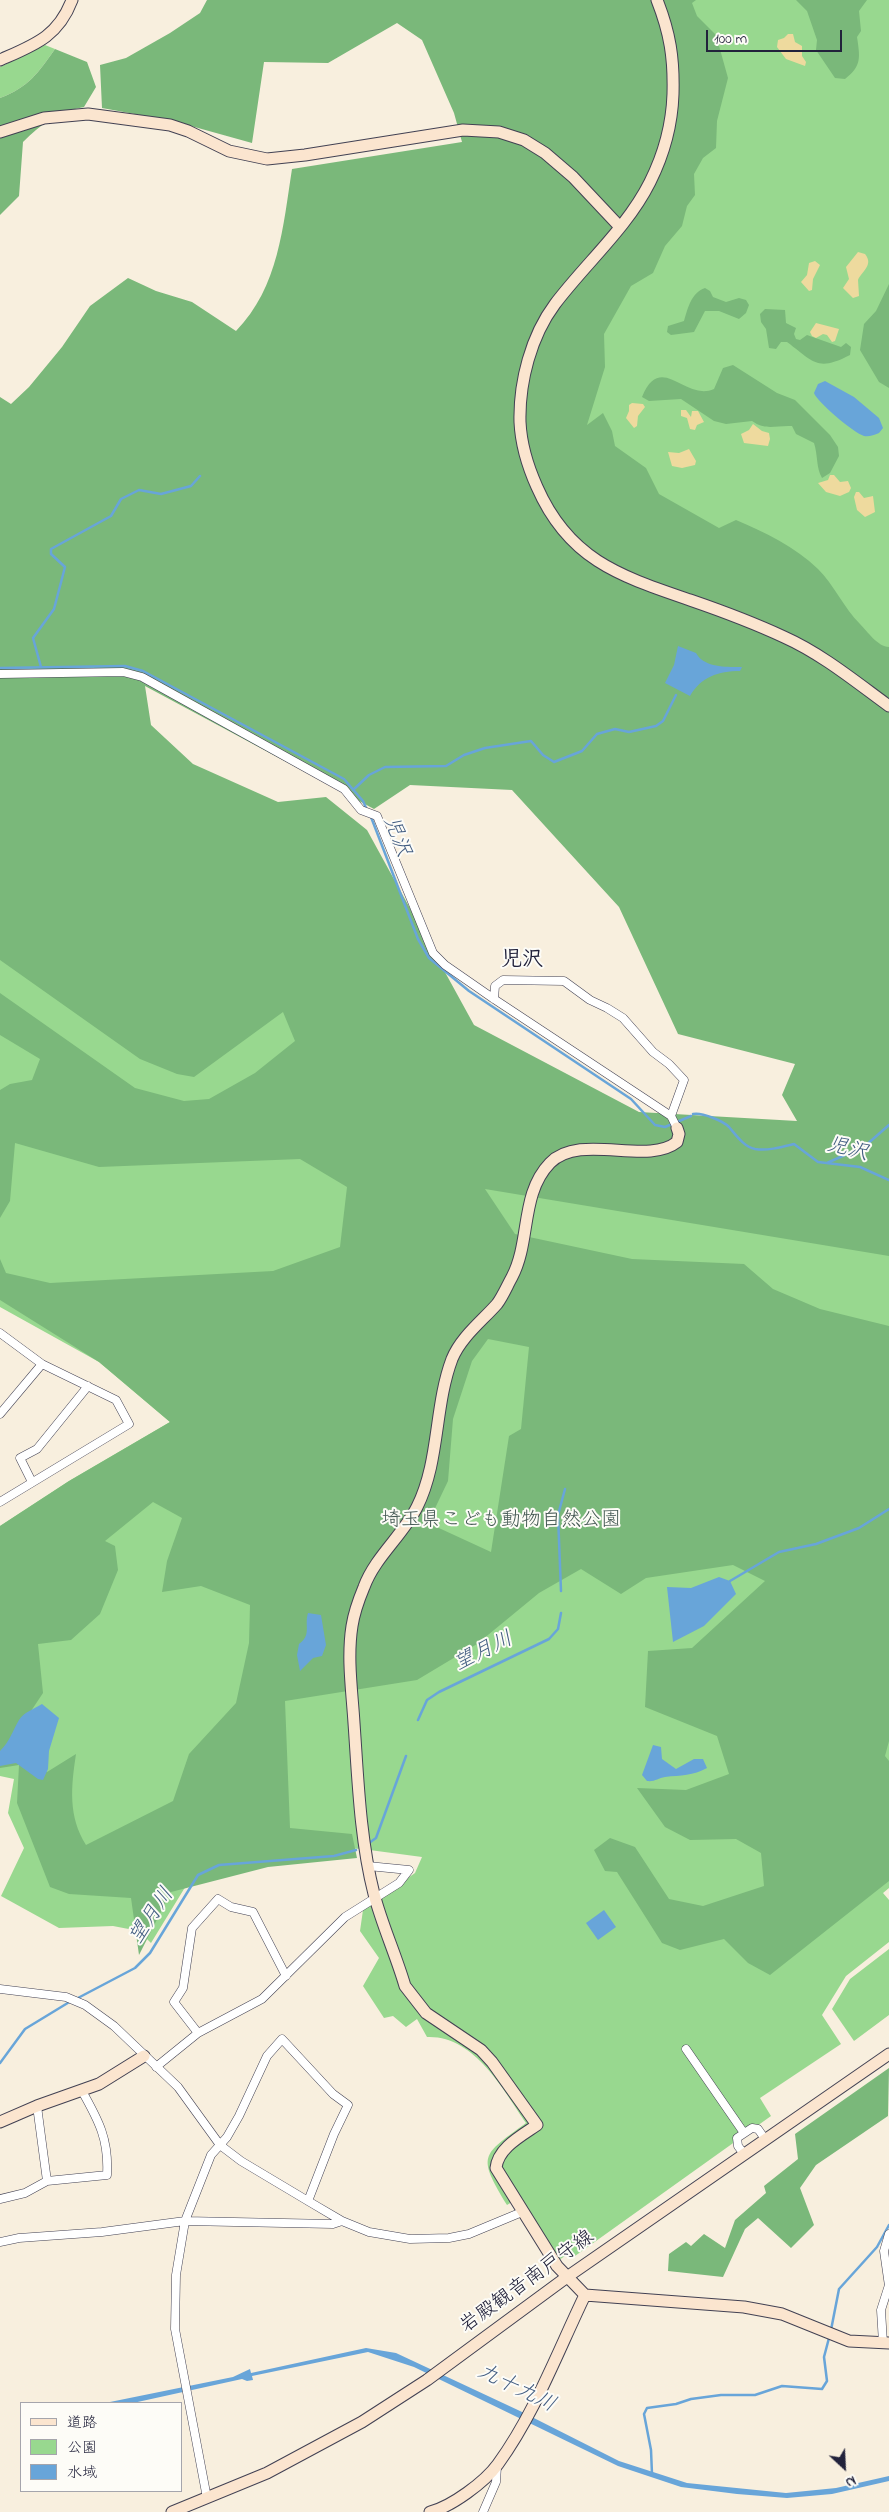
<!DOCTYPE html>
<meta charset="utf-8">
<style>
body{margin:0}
#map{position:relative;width:889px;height:2512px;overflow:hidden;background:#f8efde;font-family:"Indie Flower","Klee One",sans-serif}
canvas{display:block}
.legend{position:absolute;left:20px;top:2402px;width:162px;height:90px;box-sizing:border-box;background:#fdfcf7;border:1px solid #a5a5ac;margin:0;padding:6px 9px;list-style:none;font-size:15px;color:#22223b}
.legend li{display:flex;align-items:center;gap:10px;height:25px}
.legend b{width:25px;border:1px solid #a5a5ac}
.north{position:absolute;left:819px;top:2442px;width:50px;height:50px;-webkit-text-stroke:4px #fdfcf7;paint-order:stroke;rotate:155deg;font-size:14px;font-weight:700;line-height:20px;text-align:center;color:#22223b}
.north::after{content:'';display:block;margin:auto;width:18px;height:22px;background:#22223b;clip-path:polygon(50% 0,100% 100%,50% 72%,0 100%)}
.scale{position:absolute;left:706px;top:30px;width:136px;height:22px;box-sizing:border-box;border:2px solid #22223b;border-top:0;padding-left:6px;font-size:15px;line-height:18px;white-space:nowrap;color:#22223b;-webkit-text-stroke:4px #fdfcf7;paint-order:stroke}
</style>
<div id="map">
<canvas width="889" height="2512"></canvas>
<ul class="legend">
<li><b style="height:6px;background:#fbe5cf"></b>道路</li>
<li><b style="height:14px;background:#98d88f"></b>公園</li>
<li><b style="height:14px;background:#68a5d9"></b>水域</li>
</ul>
<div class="north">N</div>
<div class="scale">100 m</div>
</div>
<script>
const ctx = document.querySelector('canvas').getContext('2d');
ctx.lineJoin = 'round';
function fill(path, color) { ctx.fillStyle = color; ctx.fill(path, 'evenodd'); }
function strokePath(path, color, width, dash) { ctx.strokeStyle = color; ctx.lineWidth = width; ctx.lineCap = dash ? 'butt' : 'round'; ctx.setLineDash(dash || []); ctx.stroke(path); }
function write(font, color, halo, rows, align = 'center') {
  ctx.font = font + ' "Indie Flower","Klee One",sans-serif'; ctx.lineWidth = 4; ctx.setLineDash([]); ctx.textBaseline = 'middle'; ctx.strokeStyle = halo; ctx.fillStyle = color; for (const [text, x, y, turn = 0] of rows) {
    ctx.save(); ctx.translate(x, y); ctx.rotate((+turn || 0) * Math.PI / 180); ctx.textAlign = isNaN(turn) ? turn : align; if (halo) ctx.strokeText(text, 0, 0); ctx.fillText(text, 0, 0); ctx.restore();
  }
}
fill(new Path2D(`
 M678 0H889V698L590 468 557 371Z
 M45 45 55 49C38 73 29 87 0 98V67Z
 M0 683 401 995 889 1249V1888L883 1893 889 1900V1942L846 1976 822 2015 841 2044 760 2098 771 2116 575 2256 571 2252 559 2260 517 2199 507 2205C477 2155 481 2156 526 2123 503 2089 474 2035 427 2037L417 2019 406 2027 393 2016 384 2018 363 1986 379 1958 360 1931 363 1910 415 1873 422 1857 362 1849 289 1845 210 1856 184 1889 151 1943 139 1931 113 1926 59 1928 1 1896 24 1848 8 1813 14 1779 0 1776V1526L69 1481 170 1422 99 1362 0 1307Z
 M889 1949V2015L854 2041 832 2009 850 1979Z`), '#98d88f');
fill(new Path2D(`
 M207 0H696L692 3 697 16 716 35 728 78 717 121 716 148 703 158 694 174 695 195 687 206 682 226 665 246 653 273 631 286 604 334 605 367 587 425 603 413 612 431 615 446 646 468 659 494 719 528 736 520C765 532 795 547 818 569 834 585 844 608 860 624 867 631 878 647 889 647V1256L485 1189 515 1234 632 1259 744 1264 773 1289 820 1309 889 1326V1741L885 1756 889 1761V1881L770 1975 748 1963 724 1939 680 1950 662 1943 617 1872 605 1871 594 1850 610 1838 635 1847 669 1899 703 1906 764 1886 761 1853 736 1839 690 1840 665 1827 637 1788 686 1790 729 1774 717 1736 645 1707 648 1651 692 1648 765 1581 733 1565 646 1578 621 1594 581 1569 539 1593 477 1644 417 1680 285 1701 290 1828 352 1834 357 1858 268 1867 171 1892 139 1955 131 1898 69 1894 50 1887 17 1803 19 1765 0 1768V1526L69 1481 170 1422 99 1362 0 1300V1259L6 1273 50 1283 273 1271 340 1247 347 1187 300 1159 99 1167 15 1143 10 1201 0 1218V1090L10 1084 32 1080 40 1059 0 1035V993L135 1088 184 1101 209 1099 255 1073 295 1041 283 1012 194 1077 177 1074 140 1059 0 960V397L11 404 29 387 62 347 90 306 128 278 156 291 192 302 236 331C279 287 283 226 292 169L462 142 454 113 422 40 397 23 328 63 264 62 252 143 173 121 102 108 100 65 126 58 170 33 200 13ZM145 686 374 809 410 785 512 790 619 907 678 1034 795 1064 782 1095 797 1121 639 1112 474 1025 367 830 326 797 278 802 193 764 151 725ZM488 1339 529 1347 521 1429 509 1436 491 1552 428 1523 448 1481 453 1419 472 1361ZM153 1502 182 1518 167 1561 162 1592 201 1586 250 1605 249 1643 236 1703 189 1754 173 1801 86 1845C68 1816 71 1787 76 1754L47 1772 5 1750 43 1693 38 1644 71 1640 100 1614 118 1570 115 1546 105 1541Z
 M796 0H867L859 11 861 31 857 37C860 57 862 66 845 79L835 78 816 50 817 40 807 11Z
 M55 49 87 62 96 87 84 107C59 111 41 124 23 142L19 196 0 215V98C29 87 38 73 55 49Z
 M889 284V388L879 382 860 350 864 324 876 311Z
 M705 288 710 291 713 297 726 302 739 298 746 300 749 305 746 313 739 319 719 311H705L694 332 671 335 667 332 668 326 684 321C688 308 691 293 705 288Z
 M765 309 785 310 786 323 796 328 794 334 796 339 800 340 807 335 841 347 846 343 851 347 850 355C817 372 814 362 787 342H781L776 349 769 348 766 329 761 322 760 314Z
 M733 365 777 393 795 400 830 435 838 447 839 456 830 473 822 478C816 468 818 455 814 443L796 434 792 426C776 425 766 431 752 421L726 424 714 421 681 399 649 401 642 397C661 351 685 402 714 389L723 368Z
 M889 2068 888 2116 816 2165 800 2188 814 2225 791 2248 758 2218 745 2229 723 2277 668 2271 669 2254 686 2242 691 2246 704 2234 725 2248 735 2220 766 2193 764 2186 798 2159 795 2134Z`), '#7ab87a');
fill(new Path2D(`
 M788 34H793L795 42 802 46V56L806 62 805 66 786 59 777 47 778 40 784 38Z
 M858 252 865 254C874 265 862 271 858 280L859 296 853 298 843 288 849 279 846 267Z
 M815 261 820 265 813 279 812 290 809 291 801 282 807 275 809 263Z
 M816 323 839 329 835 341 832 342 827 335 823 334 816 338 812 336 810 332Z
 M632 403 643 404 645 407 638 416 637 426 634 428 626 418 629 411V405Z
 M681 410H686L691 417 692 411H698L704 422 697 425 695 430 690 429 687 418 681 416Z
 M753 424 762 431 769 433 770 439 768 446 744 443 741 434 749 430Z
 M689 449 696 461 695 465 682 468 672 466 668 452 679 453Z
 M830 475H834L840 482 848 481 851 488 849 492 840 496 826 492 818 483 828 480Z
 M856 492H859L864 498 873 496 875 512 865 517 857 510 854 497Z`), '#eeda9e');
fill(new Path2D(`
 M825 381 854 397 879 418 883 428 879 433C874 435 869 437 864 436 854 433 817 402 814 393L818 384Z
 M678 646 696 653C704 668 727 667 742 667L740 671C718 671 701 677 690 696L665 683 674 665Z
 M719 1577 730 1581 736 1594 704 1626 673 1642 667 1587 691 1588Z
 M308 1613 321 1615 326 1645 322 1656 313 1658 300 1671 297 1655 299 1644C312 1635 304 1625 308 1613Z
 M42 1704 59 1718 49 1751 48 1769 43 1780 38 1779 16 1763 0 1766V1751C10 1741 12 1732 19 1720 24 1712 34 1709 42 1704Z
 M653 1745 661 1747 662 1759 676 1769 694 1759H703L707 1768C693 1776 681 1775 665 1777 658 1778 655 1782 647 1781L642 1775Z
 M604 1910 616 1927 598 1940 586 1923Z
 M366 2348 396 2353 520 2411 619 2461 687 2483 786 2493 836 2488 889 2476V2481L832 2494 787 2498 737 2494 681 2487 618 2466 414 2367 368 2352 252 2376 253 2380 247 2381 242 2379 133 2403H105L233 2377 250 2369 251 2373Z`), '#68a5d9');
strokePath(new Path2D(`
 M41 667 33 638 54 609 65 567 51 554V549L111 516 121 499 139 490 161 494 191 486 200 476
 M0 668 125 666 143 671 344 779 363 801 367 810
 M353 790 369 775 385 767 446 766 464 755 485 748 531 741 543 755 554 762 582 751 597 734 615 729 629 732 656 726 663 721 676 695
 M371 817 418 939 429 958 469 991 631 1099 655 1125 665 1127 691 1116
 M693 1114C702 1112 723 1121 729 1127 736 1135 744 1147 755 1149 768 1151 782 1147 794 1144L818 1162 860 1167 889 1180
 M827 1163 865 1146 889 1125
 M730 1581 779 1552 816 1544 859 1528 889 1509
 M561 1591 558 1515 565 1489
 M418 1720 427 1700 439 1692 549 1639 558 1629 561 1613
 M369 1843 376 1838 406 1756
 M76 1999 135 1968 150 1953 198 1875 219 1865 334 1856 356 1850
 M0 2063 25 2029 71 2001
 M831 2330 839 2289 877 2247 889 2225
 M652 2474 651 2450 644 2414 647 2408 676 2404 691 2399 721 2395H755L782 2386 822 2389 827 2381 824 2357 829 2338`), '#68a5d9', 2.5);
const street = new Path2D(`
 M0 674 123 672 142 677 344 789 361 810 377 816 433 953 445 965 494 999 671 1116 677 1128
 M494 999 495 986 503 980 564 981 590 1000 607 1008 623 1018 653 1052 669 1064 684 1080 671 1116
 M0 1333 42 1364 116 1400 129 1424 0 1502
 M0 1414 42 1364
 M32 1482 20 1458 37 1449 88 1386
 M0 1989 66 1997 85 2005 114 2026 178 2087 220 2145 241 2161 308 2201 342 2221 369 2232 410 2239 449 2238 469 2234 522 2212
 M198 2033 174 2002 183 1988 192 1928 218 1899 231 1907 253 1912 286 1976
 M686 2049 744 2133
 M156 2067 198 2033 262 1999 345 1917 399 1883 409 1870 368 1866
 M37 2106 47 2181
 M744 2154 738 2146 737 2138 752 2128 758 2129 765 2139
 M0 2199 25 2193 47 2181 107 2175C109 2140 99 2121 82 2091
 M0 2242 19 2238 102 2232 185 2221 333 2224 342 2221
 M889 2286 884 2251 889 2234
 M883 2343 881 2310 889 2285
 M207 2498 175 2329 176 2275 185 2221 211 2155 227 2137 239 2116 267 2056 282 2039 333 2094 348 2105 334 2134 308 2201
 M483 2512 496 2482 497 2466`);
const secondary = new Path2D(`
 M657 0C670 33 674 58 673 94 672 125 664 154 650 182 627 228 586 263 555 304 531 336 519 382 520 422 521 444 528 467 537 487 569 560 620 576 690 600 722 611 754 623 784 637 822 654 856 682 889 706
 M0 60C34 45 58 37 72 0
 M0 132 44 118 88 114 170 125 188 131 229 151 267 159 305 155 463 130 499 132 524 140 545 153 573 177 620 227
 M677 1128 679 1134 677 1142C647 1166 580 1132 550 1163 520 1194 531 1241 512 1277 507 1286 503 1296 497 1304 482 1321 461 1337 452 1359 434 1407 440 1461 417 1507 403 1535 375 1557 364 1587 359 1599 354 1613 352 1626 347 1658 352 1691 354 1723 358 1780 360 1839 374 1894 382 1925 396 1955 405 1986L426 2013 481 2050 492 2062 537 2125C521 2136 498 2148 496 2168L557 2266 585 2295 744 2307 782 2314 849 2341 889 2343
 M0 2122 37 2106 99 2084 144 2056
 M172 2512 267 2473 362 2422 427 2380 567 2277 889 2054
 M430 2512C451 2507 485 2482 498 2464 535 2413 558 2351 585 2295`);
strokePath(street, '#424153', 9);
strokePath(secondary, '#424153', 13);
strokePath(street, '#fff', 8);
strokePath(secondary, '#fbe5cf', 11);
write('20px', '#455954', '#fdfcf7', [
 ["埼玉県こども動物自然公園",501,1522]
]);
write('20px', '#22223b', '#fdfcf7', [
 ["岩殿観音南戸守線",528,2283,-36]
]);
write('italic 21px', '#425d82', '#fdfcf7', [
 ["児沢",395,837,68],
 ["児沢",847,1151,14],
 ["望月川",484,1653,-26],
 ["望月川",153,1917,-56],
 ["九十九川",516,2390,26]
]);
write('bold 21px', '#22223b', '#fdfcf7', [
 ["児沢",522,962]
]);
</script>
